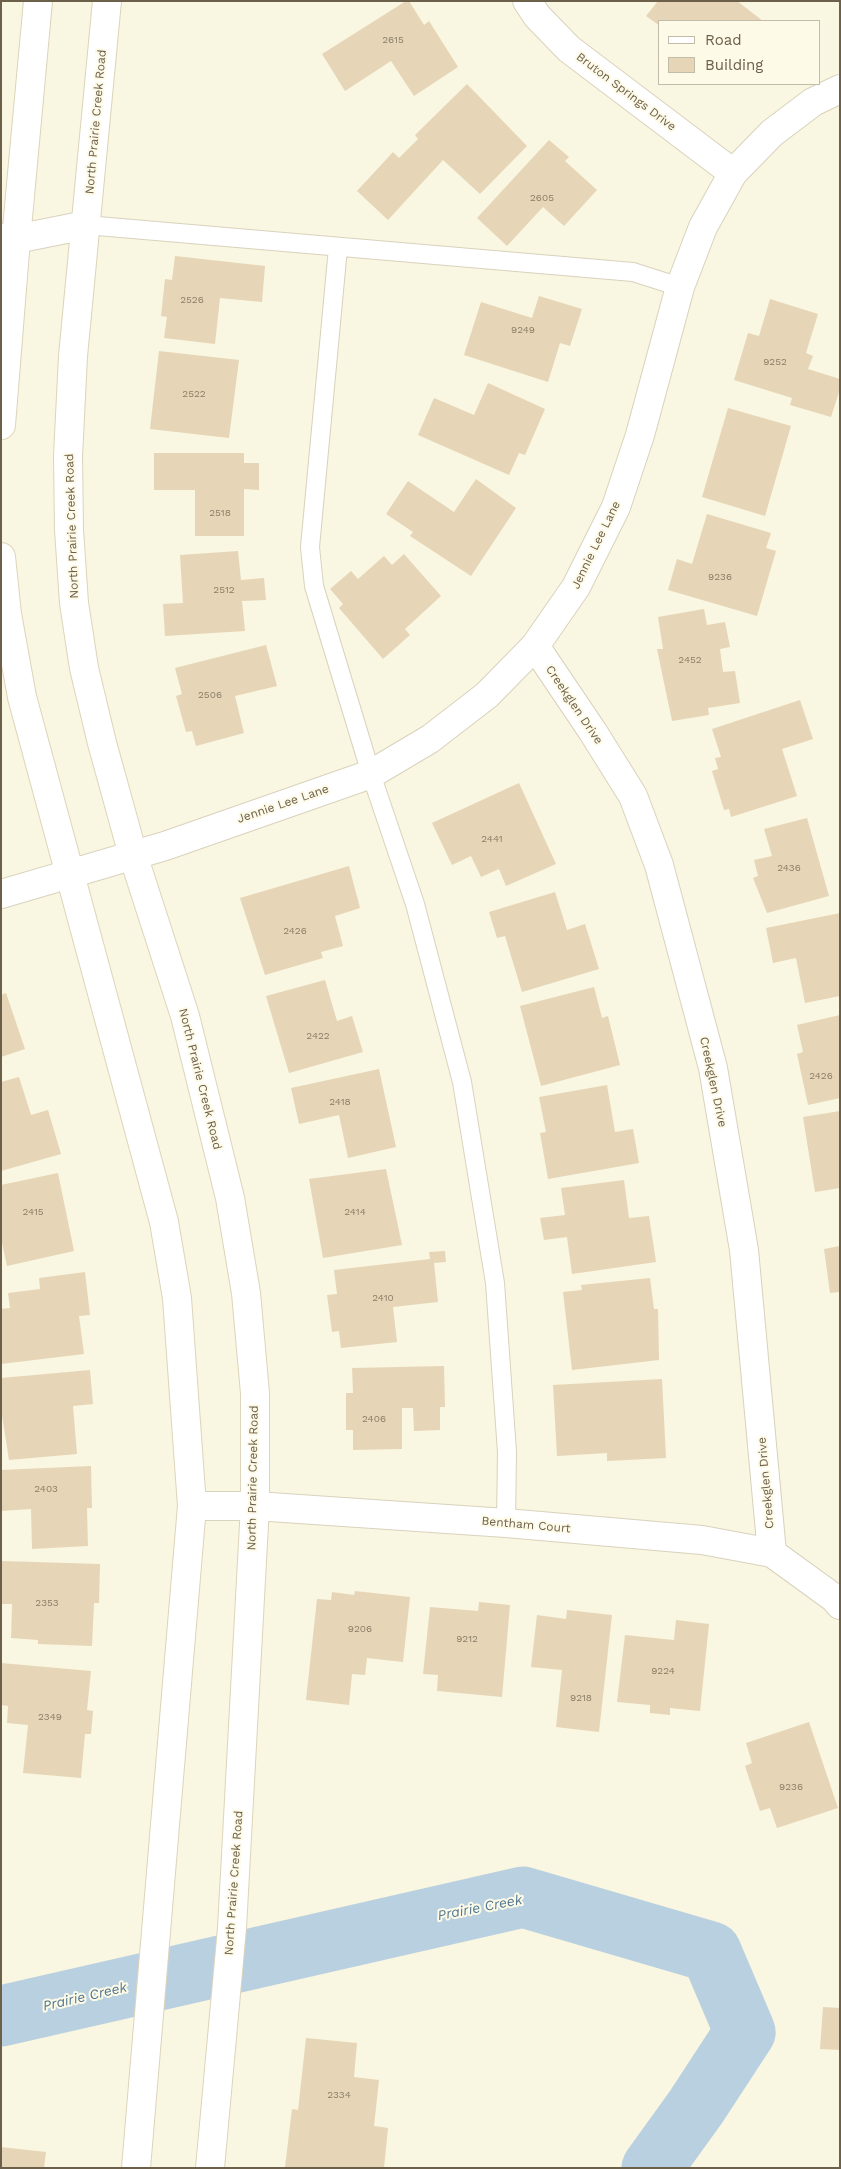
<!DOCTYPE html>
<style>
body{margin:0}
#map{position:relative;width:841px;height:2169px;overflow:hidden;background:#f9f6e1;font-family:"Work Sans",sans-serif}
canvas{display:block}
.frame{position:absolute;inset:0;border:2px solid #6d604b;pointer-events:none}
.legend{position:absolute;left:658px;top:20px;width:162px;height:65px;box-sizing:border-box;background:#fdfae7;border:1px solid #c3bca9;margin:0;padding:6px 9px;list-style:none;font-size:15px;color:#6d604b}
.legend li{display:flex;align-items:center;gap:10px;height:25px}
.legend b{width:25px;border:1px solid #c3bca9}
</style>
<div id="map">
<canvas width="841" height="2169"></canvas>
<div class="frame"></div>
<ul class="legend">
<li><b style="height:6px;background:#fff"></b>Road</li>
<li><b style="height:14px;background:#e6d6b7"></b>Building</li>
</ul>
</div>
<script>
const ctx = document.querySelector('canvas').getContext('2d');
ctx.lineJoin = 'round';
function strokePath(path, color, width, dash) { ctx.strokeStyle = color; ctx.lineWidth = width; ctx.lineCap = dash ? 'butt' : 'round'; ctx.setLineDash(dash || []); ctx.stroke(path); }
function fill(path, color) { ctx.fillStyle = color; ctx.fill(path, 'evenodd'); }
function write(font, color, halo, rows, align = 'center') {
  ctx.font = font + ' "Work Sans",sans-serif'; ctx.lineWidth = 4; ctx.setLineDash([]); ctx.textBaseline = 'middle'; ctx.strokeStyle = halo; ctx.fillStyle = color; for (const [text, x, y, turn = 0] of rows) {
    ctx.save(); ctx.translate(x, y); ctx.rotate((+turn || 0) * Math.PI / 180); ctx.textAlign = isNaN(turn) ? turn : align; if (halo) ctx.strokeText(text, 0, 0); ctx.fillText(text, 0, 0); ctx.restore();
  }
}
strokePath(new Path2D(`
 M1 2016 523 1897 711 1952 745 2032 696 2107 652 2168`), '#b9d0e0', 61);
fill(new Path2D(`
 M406 1H409L424 25 429 21 458 67 414 96 391 61 345 91 322 54Z
 M658 1H737L763 21H660V26L646 16Z
 M467 84 527 146 480 194 443 160 388 220 357 191 393 152 399 158 418 139 415 135Z
 M549 140 569 157 565 161 597 190 564 226 543 207 507 246 477 218Z
 M175 256 265 266 262 302 220 298 215 344 164 338 167 317 161 316 165 279 172 280Z
 M539 296 582 309 570 346 560 343 548 382 464 355 481 302 532 318Z
 M770 299 818 314 806 353 813 356 808 369 840 379V389L831 417 790 405 792 398 734 380 748 333 759 336Z
 M159 351 239 360 229 438 150 429Z
 M488 383 545 409 525 455 519 453 509 475 418 435 434 398 474 415Z
 M728 408 791 426 765 516 702 497Z
 M154 453H244V463H259V490L244 489V536H195V490H154Z
 M476 479 516 508 471 576 410 536 413 532 386 514 408 481 454 512Z
 M707 514 771 533 766 548 776 551 757 616 668 590 677 559 692 564Z
 M238 551 241 580 264 578 266 600 242 601 245 631 165 636 163 604 183 603 180 555Z
 M404 554 441 596 405 629 410 635 383 659 339 608 343 604 330 589 351 571 358 579 384 556 392 565Z
 M704 609 707 625 725 622 730 647 720 649 723 672 735 671 740 703 708 708 709 715 672 721 657 649H663L658 617Z
 M266 645 277 686 235 696 244 733 196 746 192 731 186 732 176 696 182 694 175 668Z
 M800 700 813 739 782 749 797 796 731 817 729 809 724 810 712 771 718 769 715 758 721 757 712 729Z
 M519 783 556 864 506 886 499 869 481 877 471 856 452 865 432 823Z
 M807 818 829 896 767 913 753 878 758 876 754 860 772 856 764 829Z
 M349 866 360 908 335 916 343 946 321 952 323 958 265 975 240 898Z
 M555 892 567 930 585 924 599 969 522 992 505 936 497 938 489 912Z
 M840 913V996L805 1003 796 958 773 963 766 928Z
 M325 980 337 1021 352 1016 363 1052 289 1073 266 996Z
 M594 987 602 1018 608 1016 620 1065 541 1086 520 1006Z
 M6 993 25 1049 1 1057V995Z
 M840 1015V1098L808 1105 797 1054 803 1052 797 1025Z
 M379 1069 396 1147 348 1158 339 1115 299 1124 291 1088Z
 M19 1077 31 1115 48 1110 61 1154 1 1171V1082Z
 M607 1085 615 1132 633 1129 639 1163 548 1179 540 1133 546 1132 539 1097Z
 M840 1111V1188L815 1192 803 1117Z
 M386 1169 402 1245 323 1258 309 1179Z
 M58 1173 74 1251 7 1266 1 1238V1185Z
 M624 1180 629 1218 649 1216 656 1262 572 1274 567 1237 544 1240 540 1218 565 1215 561 1188Z
 M840 1246V1292L830 1293 824 1249Z
 M445 1251 446 1262 434 1263 438 1302 393 1307 397 1342 341 1348 339 1331 332 1332 327 1295 337 1294 334 1270 430 1259 429 1252Z
 M85 1272 90 1315 79 1316 84 1354 1 1364V1309L10 1308 8 1293 40 1289 39 1278Z
 M650 1278 654 1309H658L659 1360 572 1370 563 1292 582 1290 581 1285Z
 M444 1366 445 1407H440V1430L414 1431 413 1408H402V1449L353 1450V1430H346V1393H353L352 1368Z
 M90 1370 93 1404 73 1406 77 1454 9 1460 1 1409V1378Z
 M662 1379 666 1458 607 1461V1453L557 1456 553 1385Z
 M91 1466 92 1508H87L88 1546 32 1549 31 1509 1 1511V1470Z
 M1 1561 100 1564 99 1603H94L92 1646 38 1644V1640L11 1638 12 1604H1Z
 M355 1591 410 1597 403 1662 367 1658 365 1675 352 1674 349 1705 306 1700 317 1599 331 1600 332 1592 354 1595Z
 M479 1602 510 1605 502 1697 437 1691 438 1675 423 1674 430 1607 478 1611Z
 M567 1610 612 1615 599 1732 556 1727 562 1670 531 1667 537 1615 566 1619Z
 M676 1620 709 1624 700 1711 670 1708V1715L650 1713V1705L617 1702 625 1635 674 1640Z
 M1 1663 91 1671 87 1710 93 1711 91 1734H85L81 1778 23 1773 28 1725 7 1723 8 1706 1 1705Z
 M809 1722 838 1808 777 1828 770 1808 760 1811 745 1766 752 1763 746 1743Z
 M823 2007 840 2008V2050L820 2049Z
 M306 2038 357 2043 354 2077 379 2080 374 2126 388 2128 384 2168 285 2167 292 2109 298 2110Z
 M1 2147 46 2152 44 2168H1Z`), '#e6d6b7');
const service = new Path2D(`
 M86 225 633 272 680 287
 M338 248 310 547 314 586 371 774 415 904 462 1082 495 1283 507 1452 506 1523`);
const minor = new Path2D(`
 M527 1 537 16 569 49 733 173
 M1 238 16 239 86 225
 M535 646 593 732 633 796 659 865 713 1068 744 1250 772 1553
 M192 1506H255L506 1523 702 1540 772 1553 834 1598 840 1605`);
const tertiary = new Path2D(`
 M1 894 165 846 371 774 430 739 487 695 535 646 576 587 616 507 640 435 680 287 703 227 733 173 772 133 813 102 840 89`);
const secondary = new Path2D(`
 M107 1 73 356 68 456 69 530 74 603 84 668 102 743 133 855 185 1016 230 1198 246 1293 255 1393V1506L232 1928 210 2168
 M1 425 16 239 38 1
 M1 557 7 614 22 697 164 1222 177 1298 192 1506 136 2168`);
strokePath(service, '#d9d2bd', 20);
strokePath(minor, '#d9d2bd', 30);
strokePath(tertiary, '#d9d2bd', 30);
strokePath(secondary, '#ddd4ba', 30);
strokePath(service, '#fff', 18);
strokePath(minor, '#fff', 28);
strokePath(tertiary, '#fff', 28);
strokePath(secondary, '#fff', 28);
write('10px', '#8b7e66', null, [
 ["2615",393,40],
 ["2605",542,198],
 ["2526",192,300],
 ["9249",523,330],
 ["9252",775,362],
 ["2522",194,394],
 ["2518",220,513],
 ["9236",720,577],
 ["2512",224,590],
 ["2452",690,660],
 ["2506",210,695],
 ["2441",492,839],
 ["2436",789,868],
 ["2426",295,931],
 ["2422",318,1036],
 ["2426",821,1076],
 ["2418",340,1102],
 ["2415",33,1212],
 ["2414",355,1212],
 ["2410",383,1298],
 ["2406",374,1419],
 ["2403",46,1489],
 ["2353",47,1603],
 ["9206",360,1629],
 ["9212",467,1639],
 ["9224",663,1671],
 ["9218",581,1698],
 ["2349",50,1717],
 ["9236",791,1787],
 ["2334",339,2095]
]);
write('12px', '#6d604b', '#fdfae7', [
 ["Bruton Springs Drive",626,92,37],
 ["North Prairie Creek Road",96,122,-85],
 ["North Prairie Creek Road",72,526,-92],
 ["Jennie Lee Lane",596,545,-64],
 ["Creekglen Drive",574,705,56],
 ["Jennie Lee Lane",283,804,-19],
 ["North Prairie Creek Road",200,1079,76],
 ["Creekglen Drive",713,1082,78],
 ["North Prairie Creek Road",253,1478,-89],
 ["Creekglen Drive",766,1483,-95],
 ["Bentham Court",526,1525,5],
 ["North Prairie Creek Road",234,1883,-86]
]);
write('italic 14px', '#517792', '#fdfae7', [
 ["Prairie Creek",480,1908,-11],
 ["Prairie Creek",85,1997,-13]
]);
</script>
